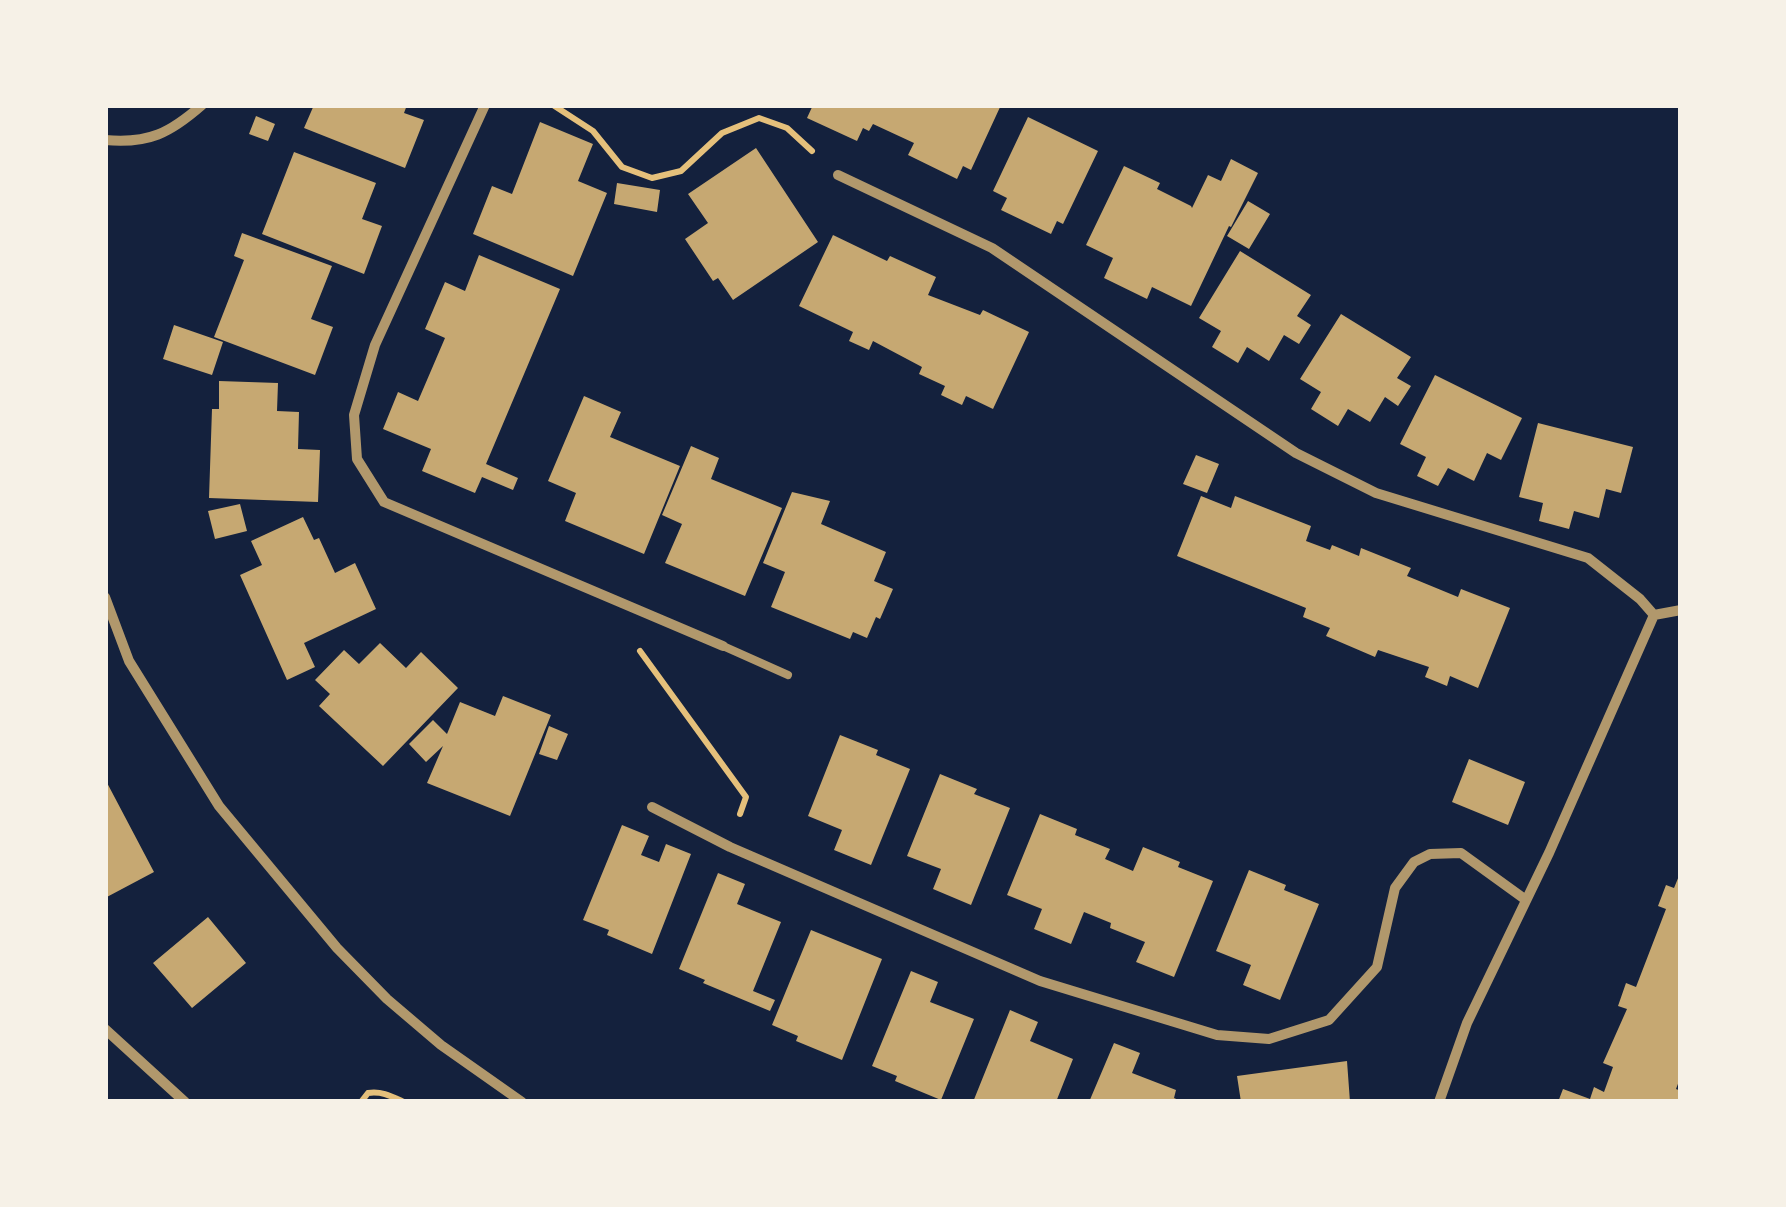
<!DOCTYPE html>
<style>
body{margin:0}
#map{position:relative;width:1786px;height:1207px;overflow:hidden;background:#14213d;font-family:Figtree,sans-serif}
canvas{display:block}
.frame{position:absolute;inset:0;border:108px solid #f6f1e7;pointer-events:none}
</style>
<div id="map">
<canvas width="1786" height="1207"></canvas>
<div class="frame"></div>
</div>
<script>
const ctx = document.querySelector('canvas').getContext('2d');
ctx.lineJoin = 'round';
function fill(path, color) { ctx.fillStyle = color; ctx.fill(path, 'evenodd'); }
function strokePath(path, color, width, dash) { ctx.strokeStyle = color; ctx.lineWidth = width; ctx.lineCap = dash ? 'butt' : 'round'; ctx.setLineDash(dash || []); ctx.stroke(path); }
fill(new Path2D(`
 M314 105H407L404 113 424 120 405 168 304 128Z
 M813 105H1001L971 170 963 166 957 179 908 155 914 143 873 124 869 131 863 128 857 141 807 118Z
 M256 116 275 124 268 141 249 134Z
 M1028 117 1098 151 1063 224 1057 221 1051 234 1001 210 1007 198 993 191Z
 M540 122 593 144 578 181 607 193 573 276 473 234 492 186 512 194Z
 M756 148 818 242 733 300 718 278 713 281 685 239 708 223 688 194Z
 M294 152 376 183 362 219 382 226 364 274 262 234Z
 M1231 159 1258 173 1231 227 1229 226 1191 306 1152 287 1147 299 1104 278 1113 258 1086 245 1124 166 1160 183 1157 189 1191 206 1192 208 1208 175 1221 181Z
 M617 183 660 190 657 212 614 204Z
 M1248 201 1270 214 1249 249 1227 236Z
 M242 233 332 266 311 319 333 327 315 375 214 337 244 260 234 256Z
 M833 235 887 261 890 256 936 277 928 295 980 315 983 310 1029 332 993 409 966 396 962 405 941 395 945 386 919 374 922 367 873 341 869 350 849 341 853 332 799 306Z
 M1240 251 1311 295 1297 316 1311 325 1299 344 1284 335 1269 361 1247 347 1238 363 1212 347 1221 331 1199 318Z
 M479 255 560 289 486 464 518 478 513 490 482 477 475 493 422 471 431 449 383 429 398 392 418 401 445 338 425 329 445 282 465 291Z
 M1341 314 1411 357 1397 378 1411 386 1398 406 1385 397 1370 422 1348 409 1338 426 1311 409 1321 392 1300 379Z
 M174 325 223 342 212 375 163 359Z
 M1435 375 1522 418 1501 460 1487 453 1474 481 1448 468 1438 486 1417 476 1426 457 1400 444Z
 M219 381 278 383 277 411 299 412 298 449 320 450 318 502 209 498 212 409H219Z
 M584 396 621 412 610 437 680 466 644 554 565 521 576 493 548 481Z
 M1538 423 1633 447 1621 493 1606 489 1599 518 1574 511 1569 529 1539 521 1543 503 1519 497Z
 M691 446 719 458 711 479 782 508 745 596 665 563 682 524 662 515Z
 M1196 455 1219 464 1207 493 1183 484Z
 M792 492 830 501 821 524 886 552 874 581 893 589 880 619 876 617 867 638 853 632 850 639 771 607 785 572 763 563Z
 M1201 496 1231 508 1235 496 1311 526 1306 541 1330 550 1332 545 1359 556 1361 548 1411 568 1407 576 1458 597 1461 589 1510 608 1478 688 1450 676 1447 686 1425 677 1429 667 1378 650 1375 657 1326 636 1330 628 1303 617 1306 608 1177 556Z
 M240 504 247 531 215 539 208 511Z
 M303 517 314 540 319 538 335 573 355 563 376 609 304 643 315 667 287 680 240 575 262 565 251 541Z
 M380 643 406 668 421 652 458 688 383 766 319 706 330 694 315 680 344 650 359 664Z
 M503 696 551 715 510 816 427 783 443 746 426 762 409 744 433 720 447 734 460 702 495 716Z
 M549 726 568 734 557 760 539 754Z
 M840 735 878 750 876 755 910 769 871 865 834 850 842 830 808 816Z
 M1469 759 1525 782 1508 825 1452 802Z
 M940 774 977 789 974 794 1010 808 971 905 933 889 941 869 907 856Z
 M105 779 154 872 105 898Z
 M1040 814 1077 829 1075 835 1110 849 1105 859 1133 871 1143 847 1180 862 1178 867 1213 881 1174 977 1136 962 1145 942 1110 928 1111 923 1084 912 1071 944 1034 929 1042 909 1007 895Z
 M622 825 649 836 641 855 659 862 666 844 691 854 652 954 607 935 609 930 583 920Z
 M1249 870 1286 885 1284 890 1319 904 1280 1000 1243 985 1251 965 1216 951Z
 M1681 871V1076L1676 1089 1681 1091V1102H1558L1563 1089 1590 1099 1594 1087 1604 1092 1613 1067 1603 1063 1627 1009 1618 1006 1626 983 1636 987 1666 909 1658 906 1666 885 1674 888Z
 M718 873 745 884 737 904 781 922 753 991 775 1000 770 1011 703 983 705 980 679 969Z
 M208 917 246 963 192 1008 153 963Z
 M811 930 882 959 842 1060 796 1041 798 1036 772 1025Z
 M911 971 938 982 930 1002 974 1019 941 1100 895 1081 897 1076 872 1066Z
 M1010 1010 1038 1022 1030 1041 1073 1059 1056 1102H973Z
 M1114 1043 1140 1053 1132 1073 1176 1090 1174 1098 1183 1102H1089Z
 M1347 1061 1350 1102H1241L1237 1076Z`), '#c6a872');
strokePath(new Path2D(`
 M553 105 593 131 622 167 652 178 681 171 722 133 759 118 787 128 812 151
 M640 651 746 797 740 814
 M361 1102 368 1093C382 1091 391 1096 404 1102`), '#e5c07b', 6);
strokePath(new Path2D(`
 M723 646 788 675`), '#b1986c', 8);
strokePath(new Path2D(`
 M485 105 375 345 354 415 357 459 384 502 723 646
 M105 140C149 144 170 133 202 105
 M838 175 992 248 1296 453 1376 493 1588 558 1640 599 1654 615
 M105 597 129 661 219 806 337 948 387 999 441 1045 522 1102
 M652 807 730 847 1040 981 1217 1035 1269 1039 1329 1020 1377 967 1395 888 1414 862 1430 854 1461 853 1526 900
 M105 1029 185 1102
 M1439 1102 1467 1023 1549 853 1654 615 1681 610`), '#b1986c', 10);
</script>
